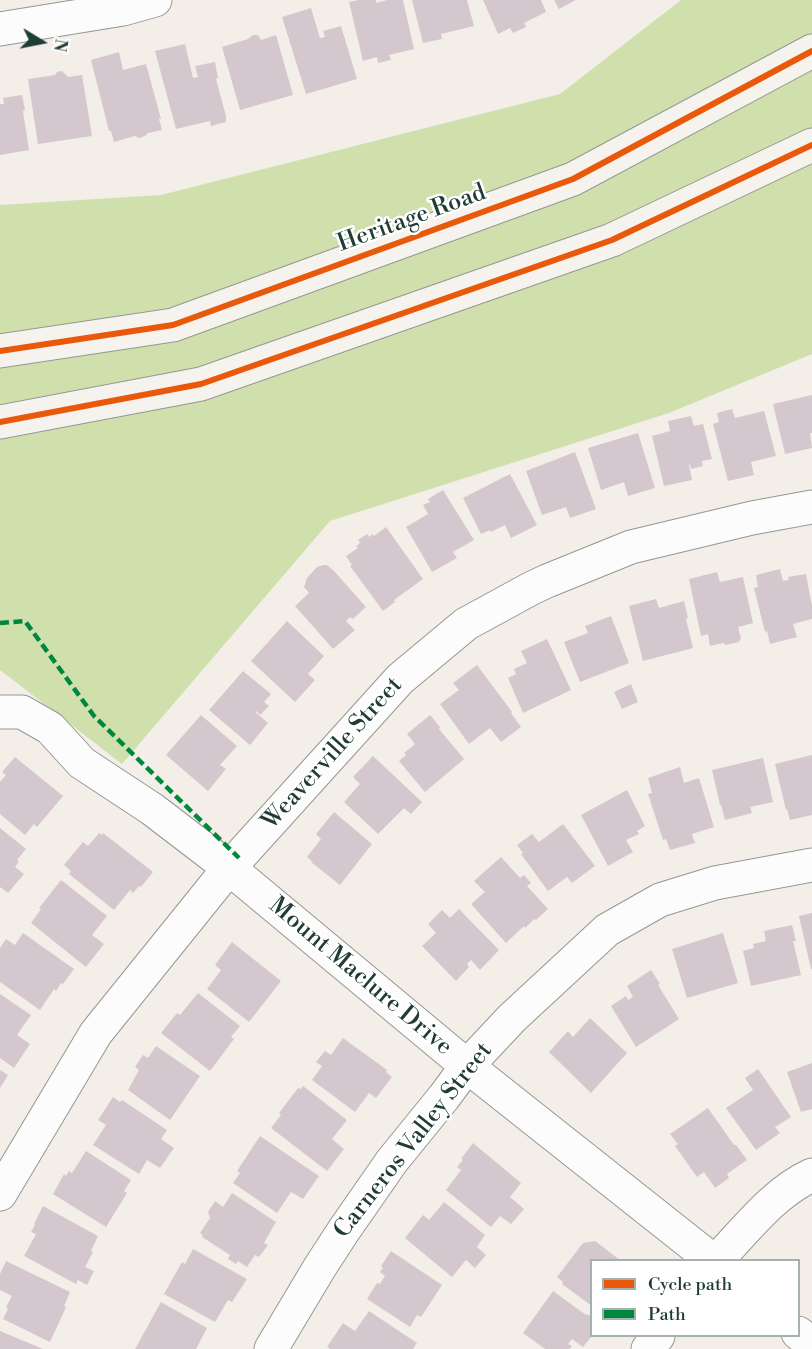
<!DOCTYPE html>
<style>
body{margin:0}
#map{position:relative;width:812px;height:1349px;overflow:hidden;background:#f4eee8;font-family:"Libre Bodoni",serif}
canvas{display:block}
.legend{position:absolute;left:590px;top:1259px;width:210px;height:78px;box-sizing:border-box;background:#fff;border:2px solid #a5b1ae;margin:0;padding:8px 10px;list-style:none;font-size:18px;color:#1f3d34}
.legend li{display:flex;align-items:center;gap:12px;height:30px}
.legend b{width:30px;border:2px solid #a5b1ae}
.north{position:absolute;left:12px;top:12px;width:60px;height:60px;-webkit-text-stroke:4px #fff;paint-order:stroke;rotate:100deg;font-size:16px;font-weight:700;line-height:24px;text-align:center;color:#1f3d34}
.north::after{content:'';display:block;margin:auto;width:21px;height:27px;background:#1f3d34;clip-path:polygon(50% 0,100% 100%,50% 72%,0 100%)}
</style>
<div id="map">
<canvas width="812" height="1349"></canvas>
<ul class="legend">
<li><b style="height:8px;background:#e8590c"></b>Cycle path</li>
<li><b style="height:8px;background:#00873e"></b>Path</li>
</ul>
<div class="north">N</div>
</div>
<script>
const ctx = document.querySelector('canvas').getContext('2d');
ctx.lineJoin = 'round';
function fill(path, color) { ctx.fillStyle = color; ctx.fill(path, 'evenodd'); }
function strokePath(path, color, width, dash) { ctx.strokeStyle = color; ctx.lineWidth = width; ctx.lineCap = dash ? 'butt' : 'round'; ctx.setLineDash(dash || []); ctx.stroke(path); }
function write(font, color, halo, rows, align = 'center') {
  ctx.font = font + ' "Libre Bodoni",serif'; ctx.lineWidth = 5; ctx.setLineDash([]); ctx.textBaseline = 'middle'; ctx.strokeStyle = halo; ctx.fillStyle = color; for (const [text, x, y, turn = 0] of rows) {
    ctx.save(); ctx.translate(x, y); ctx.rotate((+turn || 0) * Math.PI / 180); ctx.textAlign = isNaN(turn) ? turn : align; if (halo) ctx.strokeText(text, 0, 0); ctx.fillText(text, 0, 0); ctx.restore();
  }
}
fill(new Path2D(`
 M681 0H812V354L669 413 330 521 122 764 0 670V205L161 195 560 94Z`), '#cfe0ad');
fill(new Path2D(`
 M359 0H376V3L387 0H403L414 49 389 55 391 60 378 63 377 57 363 61 349 2Z
 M412 0H467L474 26 441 34 442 39 423 43Z
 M483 0H541L546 12 524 23 526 27 513 33 510 28 498 34Z
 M554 0H576L559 9Z
 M311 8 320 38 325 37 323 31 341 26 357 79 306 94 282 17Z
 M253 35H258L261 40 276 35 293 95 240 110 222 47 248 39Z
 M185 44 193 78 198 77 195 66 215 62 218 78 216 79 226 116V122L211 126 210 121 176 129 155 51Z
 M119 52 123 70 146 64 161 119H159L162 130 148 133 145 136 139 138 135 136 114 142 111 131H109L91 60Z
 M62 71 68 77 82 75 92 136 38 144 28 79 55 75 57 72Z
 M22 95 25 110 23 111 29 150 0 155V104H4L3 98Z
 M812 395V433H810L812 448 785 454 773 404Z
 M732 409 735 418 764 411 776 456 751 462 754 475 728 481 713 424 719 422 717 413Z
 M691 416 694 426 703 424 712 459 702 461 703 466 691 469 690 464 689 465 692 480 664 486 652 436 670 431 668 421Z
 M638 433 655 488 628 496 624 482 601 490 588 448Z
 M575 452 596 509 570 518 566 507 542 515 526 471Z
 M510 474 537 525 511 538 505 525 491 532 490 530 481 534 463 498Z
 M443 490 474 540 453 552 457 558 432 572 406 527 428 514 423 505 430 502 428 499Z
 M386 527 423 579 394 600 395 602 383 611 350 566 352 565 346 556 358 548 356 546 360 543 358 540 367 534 369 537 372 534 374 536Z
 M323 565H327L334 571 366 607 353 619 350 617 346 621 355 630 333 649 295 606 309 593 304 587 307 578 317 567Z
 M780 569 783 581 789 580 788 577 806 574 812 606V619L793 624 797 637 770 644 767 631 765 632 754 588 758 587 756 575Z
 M717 572 720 582 743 577 753 623 738 627 741 638 739 642 726 645 723 643 710 646 708 634 701 636 689 579Z
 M656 599 659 608 684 601 688 618 686 619 693 648 643 661 629 606Z
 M611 616 629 663 580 682 564 642 588 633 585 626Z
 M287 621 324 656 308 674 315 680 295 702 251 661Z
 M547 639 571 690 523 713 508 678 516 674 514 669 527 663 521 651Z
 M477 665 512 712 511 713 521 727 501 742 490 728 469 744 440 704 459 690 453 683Z
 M243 671 271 694 264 702 269 706 260 715 256 711 255 712 268 723 250 745 209 710Z
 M631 684 638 702 622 709 614 692Z
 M201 715 237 746 220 765 226 769 208 791 166 755Z
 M430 715 440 727 439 729 464 759 425 792 399 761 406 755 404 753 415 744 407 734Z
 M812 755V815L790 820 787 809 786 810 775 764Z
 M373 756 422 802 411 814 404 808 378 834 344 802 360 784 353 777Z
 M15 757 63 796 37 827 34 824 25 835 0 814V782L6 775 2 772Z
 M763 758 773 802 750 807 752 813 725 820 721 805H720L712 770Z
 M680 767 684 783 699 778 714 827 692 834 695 843 670 850 666 839 663 840 648 794 652 793 648 778Z
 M627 790 645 826 637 831 639 834 626 840 633 852 608 866 581 815Z
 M334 812 372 844 340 885 311 862 312 861 307 857 321 839 316 834Z
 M563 824 595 866 572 883 567 877 548 891 521 854 523 853 517 845 532 834 539 842Z
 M0 828 26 849 17 860 19 861 15 867 24 874 8 893 0 887Z
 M99 833 102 835 103 833 153 872 141 887 139 886 133 893 130 890 114 910 69 874 71 871 64 865 83 842 88 846Z
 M501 857 520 878 524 875 531 883 527 886 548 909 536 920 534 919 525 928 524 926 506 943 471 904 485 892 474 881Z
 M61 880 107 916 92 935 104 944 86 967 31 923 41 909 39 908Z
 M459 909 499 950 480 970 471 960 467 964 469 967 456 981 422 946 436 933 428 924 442 910 450 918Z
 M812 913V969H811L799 916Z
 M792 925 796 941H793L801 975 751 986 743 951 754 948 753 944 766 941 764 931Z
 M23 933 74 969 63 984 61 983 56 991 54 989 40 1010 0 982V948L6 939 15 945Z
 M723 933 738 983 687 998 672 949Z
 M232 942 281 981 249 1022 207 989 221 970 215 965Z
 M651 970 660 984 658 985 679 1019 636 1047 611 1006 626 996 628 1000 633 997 627 986Z
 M198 993 240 1026 231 1037 234 1039 210 1071 161 1033 177 1013 180 1015Z
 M0 994 31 1015 17 1035 30 1044 14 1068 0 1058Z
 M590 1018 627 1053 591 1093 549 1052 568 1031 573 1037Z
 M343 1038 387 1070 386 1072 392 1077 376 1098 369 1093 355 1112 312 1080 322 1066 316 1062 325 1051 331 1055Z
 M156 1046 200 1076 170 1120 128 1090 139 1070 135 1067 143 1055 148 1058Z
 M812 1063V1109L801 1112 787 1072Z
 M758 1069 791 1117 775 1127 780 1133 756 1150 726 1108 753 1090 745 1078Z
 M0 1070 8 1075 0 1088Z
 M303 1086 347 1120 332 1139 344 1149 327 1171 271 1128 281 1115 279 1113 298 1088 301 1089Z
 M113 1097 120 1102 122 1100 167 1130 161 1139 174 1148 160 1168 147 1160 139 1174 93 1145 106 1125 98 1120Z
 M708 1108 734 1145H736L747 1160 727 1174 729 1178 715 1188 704 1172 697 1177 675 1146 678 1144 670 1134Z
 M260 1136 319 1176 303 1199 291 1192 277 1213 233 1183 240 1173 237 1171Z
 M473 1143 521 1183 510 1197 524 1209 511 1224 500 1216 491 1227 446 1190 461 1170 457 1167 463 1160 461 1159Z
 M86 1151 131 1180 124 1191 127 1193 106 1227 53 1194 64 1174 66 1176 69 1171 72 1173Z
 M232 1193 276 1222 264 1243 268 1245 259 1257 255 1255 247 1267 238 1261 236 1264 228 1259 230 1255 202 1237 203 1235 200 1233 210 1218 208 1212 215 1201 223 1207Z
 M444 1202 485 1235 477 1247 486 1255 475 1268 466 1260 452 1277 405 1238 423 1215 429 1220Z
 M43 1206 98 1236 91 1251 93 1252 85 1267 94 1271 87 1285 78 1280 76 1284 24 1256 36 1234 31 1232 35 1225 34 1224Z
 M595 1241 620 1260H592V1306L562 1284 563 1282 557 1277 583 1243Z
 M193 1249 247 1279 232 1302 228 1300 215 1322 164 1294 182 1262 185 1264Z
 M391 1251 442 1285 421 1317 417 1315 410 1327 367 1299 377 1283 380 1284 385 1276 380 1272 383 1268 381 1266Z
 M6 1261 70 1292 64 1306 66 1307 50 1342 3 1319 8 1309 6 1307 12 1296 0 1290V1274Z
 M553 1291 586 1315 587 1314 592 1317V1336L583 1347 572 1339 568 1344 572 1346 570 1349H545L523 1333Z
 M161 1302 207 1328 196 1349H135Z
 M369 1311 417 1343 413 1349H330L327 1347 343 1323 355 1331Z
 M0 1331 43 1349H0Z`), '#d4c8ce');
const street = new Path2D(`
 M0 29 123 9 155 0
 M0 712H22L50 728 82 763 152 809 229 868 467 1066 712 1260
 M0 1194 96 1033 229 868 400 679 466 624 532 588 547 581 631 547 752 518 812 507
 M717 1260C746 1230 773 1193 812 1175
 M798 1333 812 1344
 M271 1349 320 1267 344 1230 392 1161 444 1097 467 1066 512 1018 607 930 660 900 676 895 715 883 812 865
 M648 1349 658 1336`);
const secondary = new Path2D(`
 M0 351 173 325 573 179 812 51
 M0 422 201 384 612 240 812 145`);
strokePath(street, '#959793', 35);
strokePath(secondary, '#959793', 35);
strokePath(street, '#fdfcfc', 33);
strokePath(secondary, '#f6f2ed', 33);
strokePath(new Path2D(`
 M0 623 25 621 94 716 239 858`), '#00873e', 4.5, [9, 4.5]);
strokePath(new Path2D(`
 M0 351 173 325 573 179 812 51
 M0 422 201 384 612 240 812 145`), '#e8590c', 6);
write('24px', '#1f3d34', '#fff', [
 ["Heritage Road",412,219,-20],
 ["Weaverville Street",333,754,-48],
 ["Mount Maclure Drive",360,977,40],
 ["Carneros Valley Street",414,1141,-52]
]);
</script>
